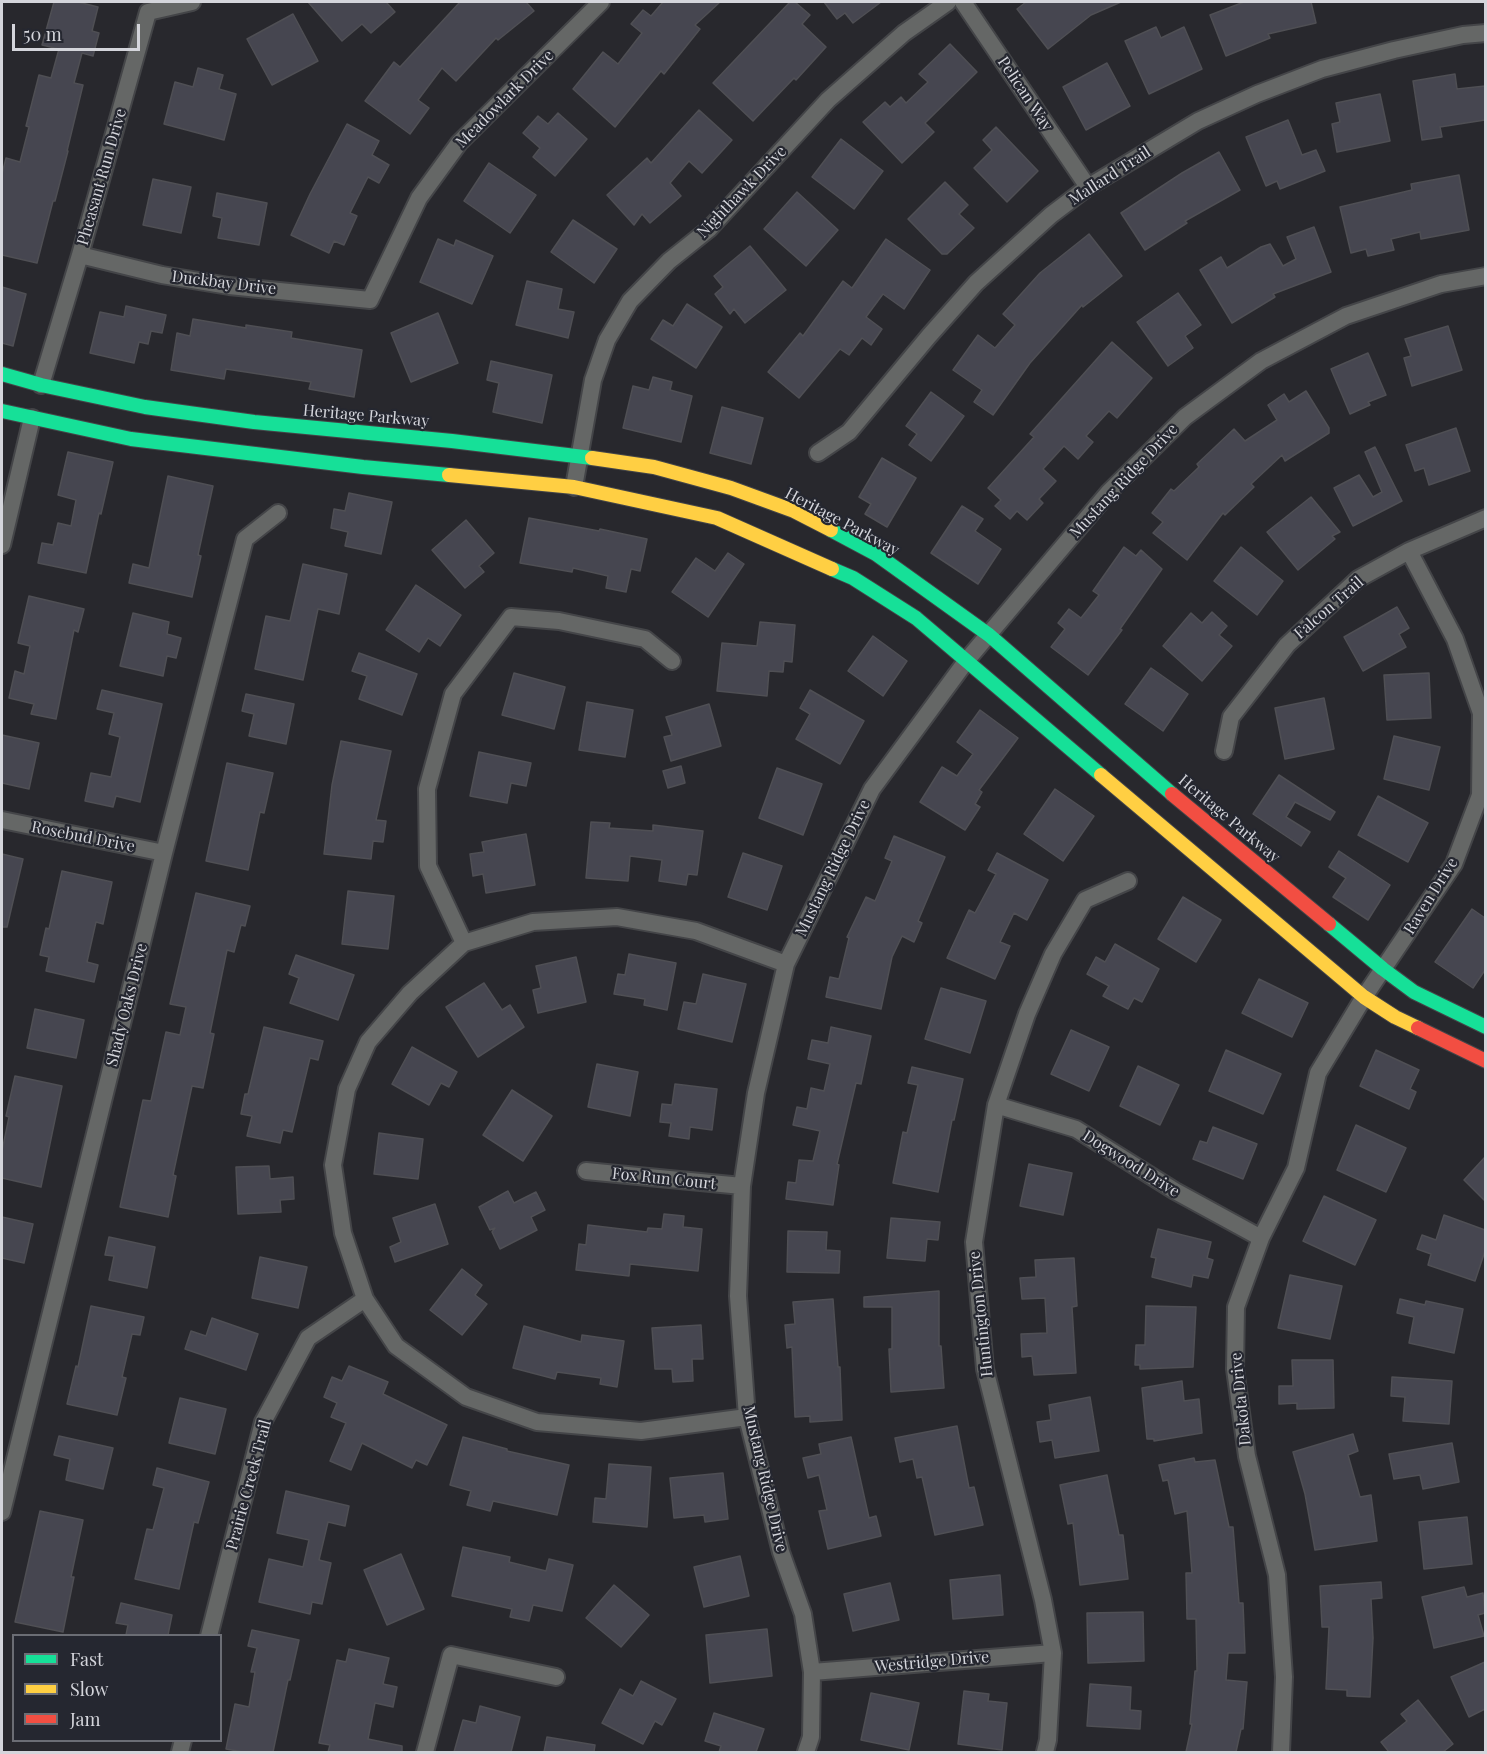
<!DOCTYPE html>
<style>
body{margin:0}
#map{position:relative;width:1487px;height:1754px;overflow:hidden;background:#28282d;font-family:"Playfair Display",serif}
canvas{display:block}
.frame{position:absolute;inset:0;border:3px solid #d4d5db;pointer-events:none}
.legend{position:absolute;left:12px;top:1634px;width:210px;height:108px;box-sizing:border-box;background:#252730;border:2px solid #6b6d74;margin:0;padding:8px 10px;list-style:none;font-size:18px;color:#d4d5db}
.legend li{display:flex;align-items:center;gap:12px;height:30px}
.legend b{width:30px;border:2px solid #6b6d74}
.scale{position:absolute;left:12px;top:24px;width:128px;height:27px;box-sizing:border-box;border:3px solid #d4d5db;border-top:0;padding-left:8px;font-size:18px;line-height:21px;white-space:nowrap;color:#d4d5db;-webkit-text-stroke:4px #252730;paint-order:stroke}
</style>
<div id="map">
<canvas width="1487" height="1754"></canvas>
<div class="frame"></div>
<ul class="legend">
<li><b style="height:8px;background:#16e098"></b>Fast</li>
<li><b style="height:8px;background:#ffcf43"></b>Slow</li>
<li><b style="height:8px;background:#f24e42"></b>Jam</li>
</ul>
<div class="scale">50 m</div>
</div>
<script>
const ctx = document.querySelector('canvas').getContext('2d');
ctx.lineJoin = 'round';
function fill(path, color) { ctx.fillStyle = color; ctx.fill(path, 'evenodd'); }
function strokePath(path, color, width, dash) { ctx.strokeStyle = color; ctx.lineWidth = width; ctx.lineCap = dash ? 'butt' : 'round'; ctx.setLineDash(dash || []); ctx.stroke(path); }
function write(font, color, halo, rows, align = 'center') {
  ctx.font = font + ' "Playfair Display",serif'; ctx.lineWidth = 4.5; ctx.setLineDash([]); ctx.textBaseline = 'middle'; ctx.strokeStyle = halo; ctx.fillStyle = color; for (const [text, x, y, turn = 0] of rows) {
    ctx.save(); ctx.translate(x, y); ctx.rotate((+turn || 0) * Math.PI / 180); ctx.textAlign = isNaN(turn) ? turn : align; if (halo) ctx.strokeText(text, 0, 0); ctx.fillText(text, 0, 0); ctx.restore();
  }
}
const building = new Path2D(`
 M54 2H78L98 7 92 31 99 33 93 56 82 53 74 83 83 85 67 151H68L55 201H53L37 263 2 255V174L6 158 20 162 29 127 26 126 39 75 51 78 59 49 42 45Z
 M308 2H386L395 12 371 33 362 24 342 41Z
 M460 2H526L534 11 498 40 496 38 456 81 442 68 418 100 429 108 410 134 365 101 394 62 400 67Z
 M663 2H720L695 25 700 29 664 74 661 71 615 127 573 89 603 52 618 64 642 33 631 24 643 10 651 16Z
 M790 2H795L810 15 802 24 826 47 796 80 794 78 753 121 713 83Z
 M824 2H881L853 23 845 13 837 19Z
 M1026 2H1121L1091 15 1048 49 1017 9Z
 M1244 2H1311L1316 23 1268 34 1270 38 1226 56 1210 15Z
 M293 14 318 61 272 85 247 39Z
 M1156 27 1161 38 1184 27 1202 69 1149 94 1125 41Z
 M950 44 977 72 925 123 934 132 902 163 863 122 885 102 890 107 901 97 906 103 928 82 919 74Z
 M1107 63 1130 106 1086 130 1063 87Z
 M198 68 223 75 219 89 236 94 224 140 164 124 175 82 193 87Z
 M1455 74 1457 89 1485 86V120L1440 127 1442 137 1422 140 1413 81Z
 M1380 94 1390 141 1337 152 1332 124 1340 122 1336 103Z
 M699 110 732 140 702 173 689 161 670 183 681 196 650 223 642 214 634 225 607 195 647 158 651 163Z
 M558 113 587 139 555 176 533 157 540 148 523 133 538 116 548 124Z
 M1288 120 1302 155 1316 150 1325 171 1280 189 1277 181 1266 186 1246 137Z
 M347 124 379 141 372 155 389 165 379 183 368 177 350 213 357 216 344 245 334 241 329 253 291 235 310 194Z
 M996 127 1038 171 1007 202 974 168 992 150 983 140Z
 M841 139 883 171 854 209 812 177Z
 M1219 152 1240 190 1185 221 1187 223 1145 250 1121 213 1182 173Z
 M489 163 536 195 510 233 464 201Z
 M1459 175 1469 230 1421 239 1420 232 1391 239 1394 250 1368 256 1366 249 1351 253 1340 207 1412 190 1411 184Z
 M153 179 191 187 181 233 143 225Z
 M945 182 968 205 959 214 974 228 947 254H942L908 219Z
 M797 192 838 230 806 266 764 229Z
 M217 193 267 203 259 245 218 238 222 218 213 216Z
 M573 220 617 249 594 283 551 252Z
 M1314 227 1331 272 1273 294 1275 297 1232 323 1200 270 1221 257 1227 268 1261 247 1270 244 1283 266 1296 259 1287 237Z
 M1089 234 1122 276 1083 307 1082 305 1030 363 993 415 974 402 982 390 953 370 978 335 995 348 1015 325 1003 314 1040 273Z
 M438 239 454 246 456 240 493 256 472 304 420 282Z
 M886 239 930 270 904 309 883 294 866 317 882 329 871 345 862 338 849 355 840 349 799 398 768 372 800 333 803 336 843 281 852 288Z
 M750 246 786 290 745 323 734 309 730 314 715 294 723 287 714 276Z
 M527 281 562 289 558 309 574 312 568 338 516 325Z
 M2 287 26 294 13 346 2 343Z
 M1178 293 1201 325 1185 336 1193 348 1168 366 1137 322Z
 M687 304 722 327 696 368 651 339 663 320 673 326Z
 M126 306 166 315 162 333 151 331 148 344 139 342 134 363 90 353 100 312 124 317Z
 M438 313 458 363 411 382 391 333Z
 M193 319 246 328V325L292 332 291 338 362 350 354 397 309 389 311 382 226 369 224 379 171 370 177 333 190 336Z
 M1448 326 1462 370 1412 386 1404 358 1411 356 1405 339Z
 M1112 342 1152 378 1117 418 1109 411 1086 436 1093 442 1078 459 1064 446 1043 469 1056 481 1039 499 1043 503 1027 520 1017 511 1010 519 995 506 1001 500 988 488 1034 437 1030 434Z
 M1368 353 1386 395 1368 402 1370 405 1350 414 1331 369Z
 M491 361 552 375 542 423 493 412 499 383 487 380Z
 M653 377 672 382 670 390 692 396 681 442 623 428 633 386 649 390Z
 M1306 391 1329 428V433L1285 461 1282 455 1251 484 1254 487 1225 515 1223 513 1187 560 1153 533 1163 522 1152 513 1171 489 1174 491 1199 467 1197 464 1234 429 1245 441 1277 420 1268 405 1284 394 1289 402Z
 M931 392 964 416 931 461 909 445 917 434 906 426Z
 M722 407 763 418 751 464 710 453Z
 M1456 428 1470 471 1429 485 1424 468 1415 471 1406 445Z
 M1375 447 1402 501 1353 526 1334 488 1359 475 1373 497 1382 492 1365 452Z
 M68 452 113 462 101 514 99 513 86 573 38 563 42 543 53 545 58 523 71 526 76 500 58 495Z
 M882 458 916 478 887 527 865 514 871 504 859 497Z
 M168 476 213 486 198 555 201 556 192 597 129 583 133 564 149 568Z
 M349 493 392 502 381 554 345 546 348 532 331 528 334 509 345 511Z
 M1311 497 1340 532 1332 536 1335 539 1298 570 1267 532Z
 M962 506 983 519 975 531 1001 549 978 584 931 553Z
 M529 518 599 531 600 529 647 539 640 571 631 569 626 592 606 588 608 576 573 568 572 572 520 563Z
 M466 520 494 553 479 566 484 572 465 588 432 550Z
 M1124 547 1136 556 1141 550 1162 569 1120 629 1122 630 1088 675 1051 647 1065 629 1058 623 1069 609 1081 618 1099 595 1093 591Z
 M1241 547 1283 581 1257 615 1214 581Z
 M728 553 744 564 708 617 672 592 696 558 715 571Z
 M303 564 347 574 339 614 318 609 303 680 255 669 266 616 290 621Z
 M416 585 461 615 440 646 428 638 419 652 386 630Z
 M29 596 84 609 78 632 74 630 56 719 31 714 34 704 9 698 15 671 24 674 30 646 18 643Z
 M1397 607 1409 628 1399 634 1406 647 1363 671 1344 637Z
 M1212 612 1227 626 1219 635 1232 646 1202 681 1163 646 1191 613 1202 623Z
 M133 613 169 622 167 634 181 638 176 658 167 656 163 676 120 666Z
 M760 622 795 625 792 662 784 661 783 672 769 671 767 696 717 691 722 643 757 646Z
 M873 636 907 661 883 696 848 671Z
 M359 653 417 674 402 715 359 699 367 676 352 671Z
 M1151 668 1188 694 1163 731 1125 704Z
 M514 673 565 687 554 729 502 715Z
 M1429 673 1431 718 1387 720 1384 675Z
 M102 690 162 704 140 802 116 796 113 807 85 801 91 773 111 777 120 737 109 734 114 713 97 709Z
 M810 690 864 721 840 764 796 739 810 714 800 708Z
 M246 694 294 704 286 744 249 736 254 714 242 711Z
 M1324 698 1334 749 1285 759 1275 708Z
 M587 702 633 710 625 757 579 750Z
 M709 704 721 746 671 761 664 737 672 735 666 717Z
 M980 710 1018 738 979 790 982 792 975 804 980 807 965 830 920 802 942 767 957 776 973 754 957 742Z
 M2 735 39 743 29 789 2 783Z
 M1394 736 1440 747 1429 790 1384 779Z
 M341 741 391 751 376 820 386 821 383 842 373 841 371 859 324 854 332 785Z
 M479 752 531 763 526 786 511 783 507 803 470 796Z
 M227 763 273 773 264 813 260 812 248 870 206 861Z
 M681 766 685 783 668 788 663 771Z
 M777 768 822 784 803 835 759 818Z
 M1279 775 1335 812 1330 820 1295 802 1286 817 1310 832 1301 846 1253 814Z
 M1055 789 1094 816 1063 861 1024 834Z
 M1378 796 1428 823 1408 862 1358 835Z
 M591 822 610 823 609 828 653 831V825L703 831 697 875 688 874 686 885 659 881 662 860 630 856 628 881 586 878Z
 M526 834 535 885 486 893 483 874 473 876 470 854 484 852 482 842Z
 M894 836 945 857 918 921 922 923 914 942 902 936 892 957 881 1009 826 997 830 977 839 979 849 938 847 937 866 897 875 901 892 861 885 858Z
 M1339 851 1390 885 1368 920 1333 897 1346 878 1329 867Z
 M743 853 782 866 767 910 728 897Z
 M997 853 1048 880 1027 920 1014 913 1000 942 1010 946 995 979 947 958 969 910 975 913 996 874 988 870Z
 M2 854 23 859 7 927H2Z
 M62 871 112 882 103 924 96 922 87 962 98 965 94 982 46 971 49 957 40 955 46 928 49 929Z
 M348 891 394 896 388 949 342 944Z
 M196 893 250 906 245 926 241 925 234 952 227 950 210 1033 214 1034 203 1088 192 1086 173 1175 176 1176 168 1217 120 1207 143 1100 151 1101 166 1032 180 1035 186 1007 170 1004Z
 M1183 897 1221 920 1196 962 1158 939Z
 M1472 909 1485 918V970L1473 988 1435 962Z
 M1115 944 1159 969 1142 1002 1134 998 1128 1009 1103 996 1109 986 1087 974 1096 957 1105 962Z
 M629 954 676 963 667 1010 644 1005 645 999 614 994 618 974 625 975Z
 M296 955 354 975 338 1020 290 1003 299 978 289 974Z
 M576 957 586 1002 538 1013 533 990 541 988 536 966Z
 M703 974 746 984 732 1042 678 1029 684 1002 696 1004Z
 M1259 979 1308 1003 1292 1037 1242 1013Z
 M484 983 502 1010 510 1005 524 1027 478 1057 446 1007Z
 M941 988 986 1001 970 1053 925 1039Z
 M35 1009 84 1020 76 1058 27 1048Z
 M264 1027 323 1041 318 1060 310 1058 292 1132 283 1130 280 1143 247 1136 252 1116 241 1114 245 1094H248Z
 M831 1027 871 1036 861 1084 856 1083 837 1164 839 1165 833 1205 786 1199 788 1182 796 1183 799 1160 813 1161 820 1131 793 1125 797 1107 807 1109 811 1088 824 1091 830 1064 808 1059 812 1040 828 1043Z
 M1071 1030 1109 1047 1089 1091 1051 1074Z
 M412 1047 457 1072 449 1087 441 1083 429 1105 392 1084Z
 M1226 1050 1281 1074 1263 1114 1209 1091Z
 M1376 1050 1419 1070 1410 1089 1416 1092 1409 1109 1360 1086Z
 M597 1064 638 1072 630 1116 588 1107Z
 M1138 1066 1179 1085 1160 1125 1120 1106Z
 M912 1067 963 1079 954 1120H952L938 1192 893 1183 903 1132 907 1133 918 1085 908 1083Z
 M15 1076 62 1086 41 1187 2 1178V1151L9 1117 6 1116Z
 M675 1084 717 1089 712 1130 690 1127 689 1139 669 1136 671 1123 660 1122 662 1104 672 1105Z
 M512 1090 552 1116 523 1161 483 1135Z
 M1356 1125 1406 1148 1386 1192 1337 1170Z
 M1213 1127 1257 1144 1243 1179 1193 1159 1200 1141 1207 1143Z
 M379 1133 423 1139 418 1179 374 1174Z
 M1485 1157V1201L1464 1180Z
 M1029 1164 1072 1173 1063 1215 1020 1206Z
 M269 1166 270 1179 293 1177 294 1199 280 1200 281 1212 238 1214 236 1167Z
 M508 1191 514 1203 536 1192 545 1210 531 1217 537 1230 500 1249 492 1232 495 1228 490 1230 479 1207Z
 M1324 1196 1376 1220 1355 1265 1303 1241Z
 M435 1204 448 1244 395 1262 390 1247 401 1242 393 1218Z
 M664 1214 684 1216 683 1227 702 1229 698 1271 630 1264 629 1276 576 1270 579 1244 586 1245 588 1225 647 1232 648 1228 662 1229Z
 M1444 1215 1485 1230V1251L1475 1281 1428 1265 1431 1254 1417 1249 1422 1235 1436 1240Z
 M2 1217 33 1224 24 1263 2 1258Z
 M891 1218 940 1222 938 1240 927 1239 925 1261 887 1258Z
 M1158 1229 1211 1242 1207 1258 1213 1260 1208 1278 1193 1275 1191 1287 1152 1277 1156 1258 1151 1257Z
 M788 1231 827 1232 826 1250 840 1251 839 1273 787 1272Z
 M109 1237 155 1247 147 1288 109 1280 114 1256 105 1255Z
 M260 1257 307 1267 298 1308 252 1298Z
 M1074 1258 1077 1306 1072 1307 1076 1373 1034 1375 1032 1356 1022 1357 1021 1334 1047 1333 1045 1298 1022 1299 1020 1278 1036 1277 1035 1260Z
 M462 1269 482 1285 475 1295 487 1304 462 1335 430 1310Z
 M1290 1275 1342 1286 1330 1339 1278 1328Z
 M939 1291V1346H941L944 1388 891 1392 889 1349H892V1307H864V1297Z
 M833 1299 838 1367H840L842 1420 810 1422V1416L795 1417 792 1347 787 1348 785 1325 795 1324 793 1302Z
 M1400 1299 1425 1305 1426 1301 1463 1309 1454 1353 1409 1343 1414 1317 1397 1313Z
 M91 1306 144 1317 140 1335 132 1334 122 1377 126 1378 117 1415 67 1404 76 1366 78 1367Z
 M1146 1306 1196 1307 1193 1367 1140 1369V1365H1135L1136 1345H1145Z
 M212 1318 258 1334 246 1370 185 1349 191 1331 206 1336Z
 M701 1325 703 1359H692L693 1381 673 1382 672 1369H655L652 1328Z
 M524 1326 581 1342 582 1335 624 1341 617 1387 600 1384 601 1378 557 1372 555 1379 513 1368Z
 M1292 1360H1333L1334 1408 1297 1409V1403L1279 1404V1386H1293Z
 M349 1366 388 1382 383 1394 447 1425 427 1465 416 1460 412 1468 362 1443 351 1470 330 1461 346 1423 331 1417 337 1403 324 1397 332 1377 342 1381Z
 M1392 1377 1452 1381 1449 1424 1403 1421 1405 1397 1391 1396Z
 M1182 1381 1184 1401 1199 1399 1202 1433 1154 1441V1439H1147L1142 1388Z
 M1090 1397 1099 1451 1055 1458 1052 1440 1040 1442 1037 1422 1051 1420 1049 1405Z
 M180 1398 226 1409 215 1454 169 1443Z
 M957 1426 969 1488 974 1487 983 1525 935 1535 922 1477 917 1478 913 1459 900 1462 895 1438Z
 M1353 1434 1358 1451 1348 1455 1360 1497 1371 1495 1377 1541 1315 1550 1305 1494 1293 1452Z
 M59 1436 113 1448 103 1489 66 1480 70 1459 54 1455Z
 M463 1437 507 1449V1451L569 1465 557 1515 493 1501 490 1511 467 1505 471 1491 450 1485Z
 M851 1437 869 1518 876 1516 881 1536 828 1549 819 1511 827 1510 819 1475 808 1478 803 1458 821 1454 819 1444Z
 M1452 1443 1459 1482 1423 1489 1420 1475 1394 1479 1389 1454Z
 M1194 1458 1195 1462 1215 1460 1229 1527H1233L1239 1603H1243L1245 1653H1228L1226 1680 1247 1682 1243 1729H1241L1236 1752H1186L1192 1724H1190L1195 1671H1197L1196 1619H1187L1186 1573H1192L1187 1511 1175 1514 1168 1480 1163 1481 1159 1465Z
 M609 1464 651 1467 647 1527 593 1522 595 1498 606 1499Z
 M157 1468 209 1482 198 1523 194 1522 179 1589 135 1579 147 1529 153 1530 164 1488 153 1485Z
 M723 1473 728 1519 705 1522 704 1515 674 1518 670 1478Z
 M1107 1475 1119 1535H1123L1128 1579 1080 1585 1073 1523 1068 1524 1060 1485Z
 M286 1491 349 1506 345 1526 328 1522 319 1560 331 1563 322 1604 312 1602 310 1614 259 1602 269 1559 303 1567 309 1540 277 1533Z
 M40 1511 83 1520 71 1577H74L63 1632 15 1622Z
 M1467 1517 1472 1564 1424 1569 1419 1522Z
 M463 1547 510 1557 509 1562 546 1571 549 1559 573 1565 562 1611 533 1605 529 1621 510 1617 512 1609 452 1596Z
 M401 1554 424 1609 387 1625 364 1570Z
 M740 1556 749 1596 704 1607 694 1567Z
 M1000 1575 1003 1615 953 1619 950 1580Z
 M1381 1582 1382 1598 1371 1599 1373 1638 1370 1697 1347 1696V1690L1326 1689 1329 1627H1322L1320 1586Z
 M890 1583 899 1620 853 1631 844 1594Z
 M614 1585 649 1615 621 1647 586 1618Z
 M1464 1587 1467 1597 1483 1593 1485 1613 1478 1615 1484 1636 1434 1648 1422 1597Z
 M121 1603 172 1615 168 1635H126L128 1625 116 1623Z
 M1143 1612 1144 1661 1088 1663 1087 1613Z
 M767 1629 772 1676 710 1683 706 1635Z
 M252 1630 299 1640 290 1680H288L273 1752H243L226 1749 235 1704 249 1707 255 1672H251L257 1648 248 1646Z
 M349 1649 389 1658 383 1684 397 1687 393 1707 375 1703 368 1739 402 1746V1752H328L330 1745 319 1743 337 1660 346 1662Z
 M1485 1662V1709L1469 1717 1451 1677Z
 M641 1681 676 1699 662 1725 655 1721 643 1744 602 1723 620 1689 633 1696Z
 M1090 1684 1131 1687 1130 1710 1141 1711 1140 1729 1087 1726Z
 M964 1691 989 1694 988 1701 1007 1703 1002 1750 958 1744Z
 M871 1693 919 1703 909 1750 861 1740Z
 M1418 1700 1453 1744 1443 1752H1389L1381 1742 1407 1721 1401 1714Z
 M480 1706 520 1717 511 1752H454L463 1720 476 1723Z
 M714 1713 764 1729 756 1752H719L721 1746 705 1741Z
 M547 1737 595 1745 594 1752H544Z`);
fill(building, '#464650');
strokePath(building, '#4f4f54', 1.5);
const street = new Path2D(`
 M963 2 1088 187
 M80 255 162 275 229 286 370 300 419 198 459 143 601 2
 M41 385 80 255 148 12 192 2
 M818 453 849 432 929 336 976 283 1051 215 1088 187 1198 121 1257 94 1322 69 1394 50 1463 35 1486 33
 M574 487 593 380 607 340 630 301 669 261 709 229 828 100 904 33 948 2
 M2 545 32 418
 M1224 751 1231 717 1287 645 1358 579 1409 551 1486 518
 M2 820 164 853
 M464 943 428 866 427 789 453 694 511 617 559 621 645 639 672 661
 M996 1105 1076 1129 1175 1191 1261 1238
 M586 1171 742 1186
 M747 1417 641 1431 537 1422 466 1397 396 1346 365 1299 343 1233 333 1165 347 1089 368 1042 410 993 464 943 533 922 617 917 696 931 786 964
 M2 1512 164 853 245 539 278 513
 M209 1636 263 1422 308 1338 365 1299
 M812 1672 1053 1653
 M180 1752 183 1740
 M425 1752 451 1655 556 1677
 M806 1752 811 1737 812 1672 803 1614 781 1552 747 1417 738 1296 742 1186 756 1093 786 964 872 789 967 660 1109 492 1185 417 1261 361 1346 316 1441 284 1486 276
 M1045 1752 1048 1740 1053 1653 1043 1600 985 1369 974 1242 996 1105 1027 1014 1053 954 1085 900 1128 881
 M1281 1752 1284 1677 1277 1575 1247 1456 1235 1369 1236 1307 1261 1238 1296 1168 1318 1073 1364 997 1454 864 1480 795 1481 713 1455 639 1409 551`);
const fast = new Path2D(`
 M2 374 41 385 145 407 254 422 452 441 592 458
 M2 411 131 439 363 467 449 475
 M831 530 876 554 989 635 1172 794
 M832 569 853 578 916 618 1101 775
 M1329 924 1383 969 1414 992 1486 1027`);
const slow = new Path2D(`
 M592 458 654 467 731 488 794 511 831 530
 M449 475 574 487 717 518 832 569
 M1101 775 1364 997 1395 1017 1418 1028`);
const jam = new Path2D(`
 M1172 794 1329 924
 M1418 1028 1486 1061`);
strokePath(street, '#444548', 20);
strokePath(fast, '#444548', 16);
strokePath(slow, '#444548', 16);
strokePath(jam, '#444548', 16);
strokePath(street, '#656766', 16);
strokePath(fast, '#16e098', 14);
strokePath(slow, '#ffcf43', 14);
strokePath(jam, '#f24e42', 14);
write('16px', '#d4d5db', '#252730', [
 ["Pelican Way",1025,94,56],
 ["Meadowlark Drive",505,99,-45],
 ["Mallard Trail",1110,176,-33],
 ["Pheasant Run Drive",102,177,-74],
 ["Nighthawk Drive",742,192,-46],
 ["Duckbay Drive",224,283,7],
 ["Heritage Parkway",366,416,5],
 ["Mustang Ridge Drive",1124,481,-47],
 ["Heritage Parkway",842,522,28],
 ["Falcon Trail",1329,608,-41],
 ["Heritage Parkway",1229,819,40],
 ["Rosebud Drive",83,837,11],
 ["Mustang Ridge Drive",833,868,-64],
 ["Raven Drive",1431,896,-58],
 ["Shady Oaks Drive",127,1005,-76],
 ["Dogwood Drive",1131,1164,32],
 ["Fox Run Court",664,1179,6],
 ["Huntington Drive",981,1314,-96],
 ["Dakota Drive",1241,1399,-96],
 ["Mustang Ridge Drive",765,1479,77],
 ["Prairie Creek Trail",249,1485,-75],
 ["Westridge Drive",932,1662,-5]
]);
</script>
